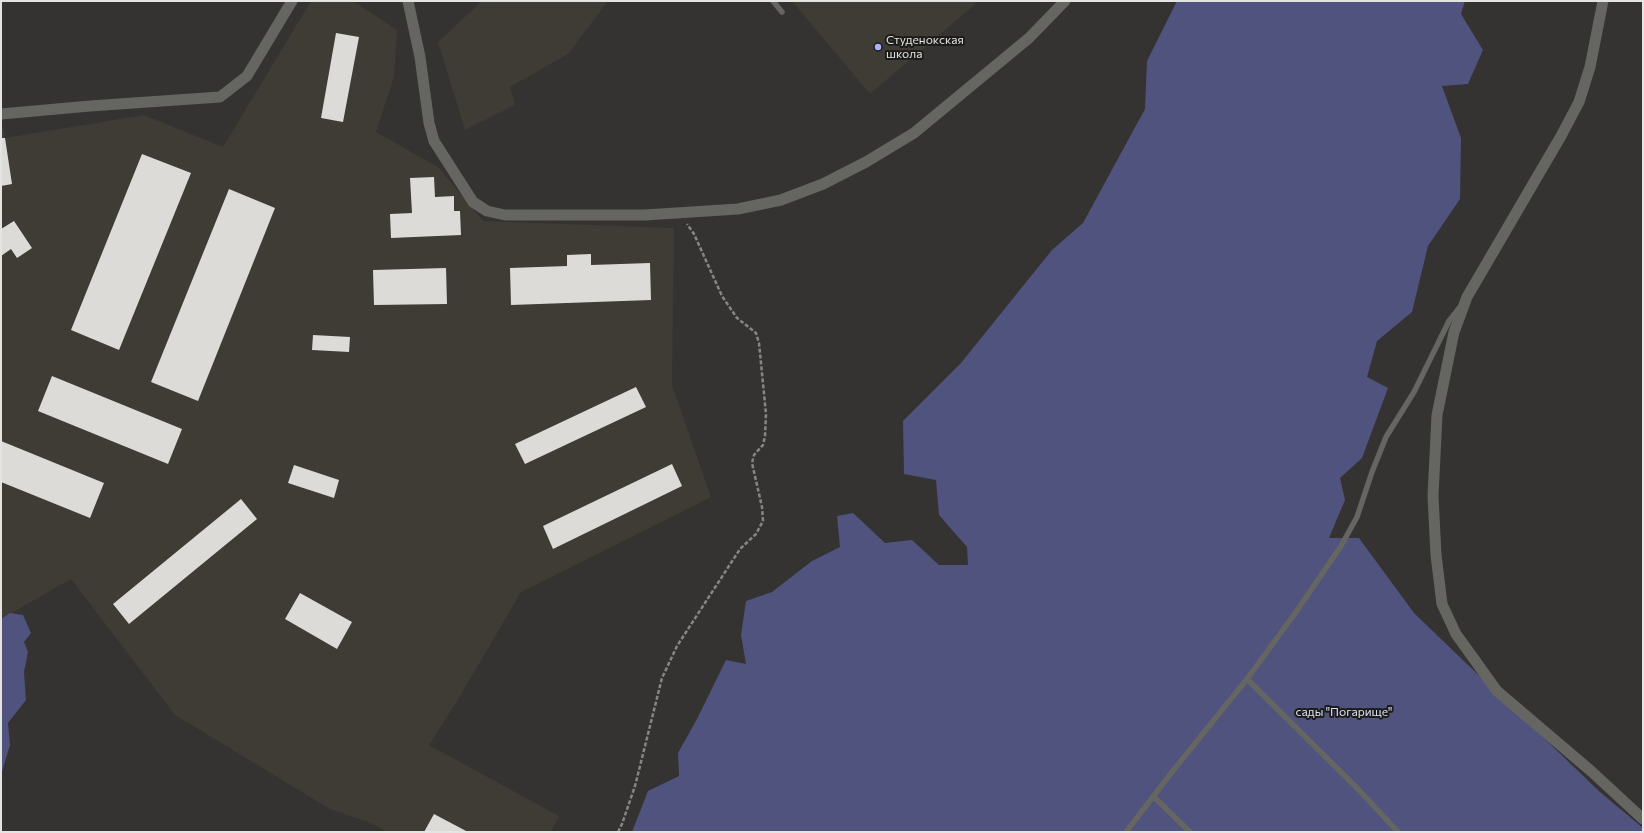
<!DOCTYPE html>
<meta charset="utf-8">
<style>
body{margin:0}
#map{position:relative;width:1644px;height:833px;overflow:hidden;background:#343331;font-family:Commissioner,sans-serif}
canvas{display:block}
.frame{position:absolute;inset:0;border:2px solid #e4e4e2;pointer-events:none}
</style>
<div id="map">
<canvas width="1644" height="833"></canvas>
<div class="frame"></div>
</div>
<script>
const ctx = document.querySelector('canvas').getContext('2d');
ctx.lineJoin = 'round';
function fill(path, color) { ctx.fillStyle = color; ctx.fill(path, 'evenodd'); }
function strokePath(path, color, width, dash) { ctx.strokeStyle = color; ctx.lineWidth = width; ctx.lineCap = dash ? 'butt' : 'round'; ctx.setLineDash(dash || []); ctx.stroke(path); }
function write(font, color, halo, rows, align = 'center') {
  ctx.font = font + ' Commissioner,sans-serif'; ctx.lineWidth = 4; ctx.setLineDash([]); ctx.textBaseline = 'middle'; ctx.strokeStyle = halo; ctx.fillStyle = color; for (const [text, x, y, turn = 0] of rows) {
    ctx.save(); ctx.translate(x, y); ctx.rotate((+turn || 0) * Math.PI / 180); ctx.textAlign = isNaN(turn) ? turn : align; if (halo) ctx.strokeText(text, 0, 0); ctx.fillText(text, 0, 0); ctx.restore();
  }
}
fill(new Path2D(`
 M311 1H353L397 30 394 77 376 132 438 167 483 221 674 228 672 385 711 497 521 592 459 698 429 745 559 816 551 832H388L371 823 330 809 175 715 71 579 1 619V129H4L5 138 144 115 223 147Z
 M482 1H608L568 54 510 87 515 105 465 130 438 42Z
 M792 1H979L870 94Z`), '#3e3c34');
fill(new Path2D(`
 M1177 1H1465L1461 14 1483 50 1468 84 1442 86 1461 138 1460 199 1428 246 1412 312 1377 341 1367 377 1388 388 1362 458 1340 478 1345 500 1329 538H1359L1414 613 1600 792 1643 828V832H632L648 791 679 776 678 753 697 719 726 660 746 664 741 635 746 601 772 592 812 561 840 547 837 516 853 513 885 543 912 540 939 565H968L967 547 939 515 936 480 904 474 903 421 961 363 1052 250 1083 223 1145 109 1147 61Z
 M10 613 23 615 31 633 24 642 28 652 24 672 26 700 8 723 10 745 1 775V619Z`), '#4f537e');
fill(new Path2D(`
 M336 33 359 37 343 122 321 118Z
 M1 138H5L12 184 1 186Z
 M142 154 191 173 119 350 71 330Z
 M434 177 435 197 454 196V211H460L461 235 391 238 390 214 412 213 410 178Z
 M229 189 275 208 198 401 151 382Z
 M14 221 32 248 17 258 11 249 1 256V229Z
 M591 254V265L650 263 651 300 511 305 510 268 567 266V255Z
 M446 268 447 304 374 305 373 270Z
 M313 335 350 337 349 352 312 350Z
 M52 376 182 429 168 464 38 411Z
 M636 387 646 407 525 464 515 444Z
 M1 441 104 483 90 518 1 482Z
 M672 464 682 486 553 549 543 526Z
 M294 465 339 480 334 498 288 483Z
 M241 499 257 519 129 624 113 604Z
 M300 593 352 622 337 649 285 619Z
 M434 814 468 832H424Z`), '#dcdbd8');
strokePath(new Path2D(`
 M618 832 622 824 635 786 662 678 677 646 740 549 756 534 763 521 762 507 752 463 754 455 763 445 765 436 766 414 759 343 756 333 737 318 722 296 694 234 687 224`), '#868684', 2.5, [4, 2]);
strokePath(new Path2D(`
 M773 1 782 12
 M1247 679 1358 789 1398 832
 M1154 797 1190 832
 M1126 832 1172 772 1247 679 1296 612 1341 546 1357 517 1372 472 1386 437 1414 392 1449 321 1460 307`), '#656562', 5.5);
strokePath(new Path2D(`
 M408 1 420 57 429 123 434 141 473 202 487 211 505 215H645L738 209 781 200 823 184 866 162 914 133 1029 38 1065 1
 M1603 1 1590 67 1579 102 1561 136 1467 297 1454 332 1437 415 1433 496 1436 555 1442 604 1456 634 1497 691 1591 771 1643 819`), '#656562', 11);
strokePath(new Path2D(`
 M1 114 90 106 220 97 247 76 292 1`), '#656562', 11);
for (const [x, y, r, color] of [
 [878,47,4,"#a9b0fc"]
]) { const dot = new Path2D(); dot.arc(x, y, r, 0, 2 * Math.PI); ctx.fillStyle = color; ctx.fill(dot); strokePath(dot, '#1b1b1a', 1.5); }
write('12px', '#e4e4e2', '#1b1b1a', [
 ["Студенокская",886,40],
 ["школа",886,54]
], 'left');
write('12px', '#dde0f3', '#1b1b1a', [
 ["сады \"Погарище\"",1344,712]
]);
</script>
